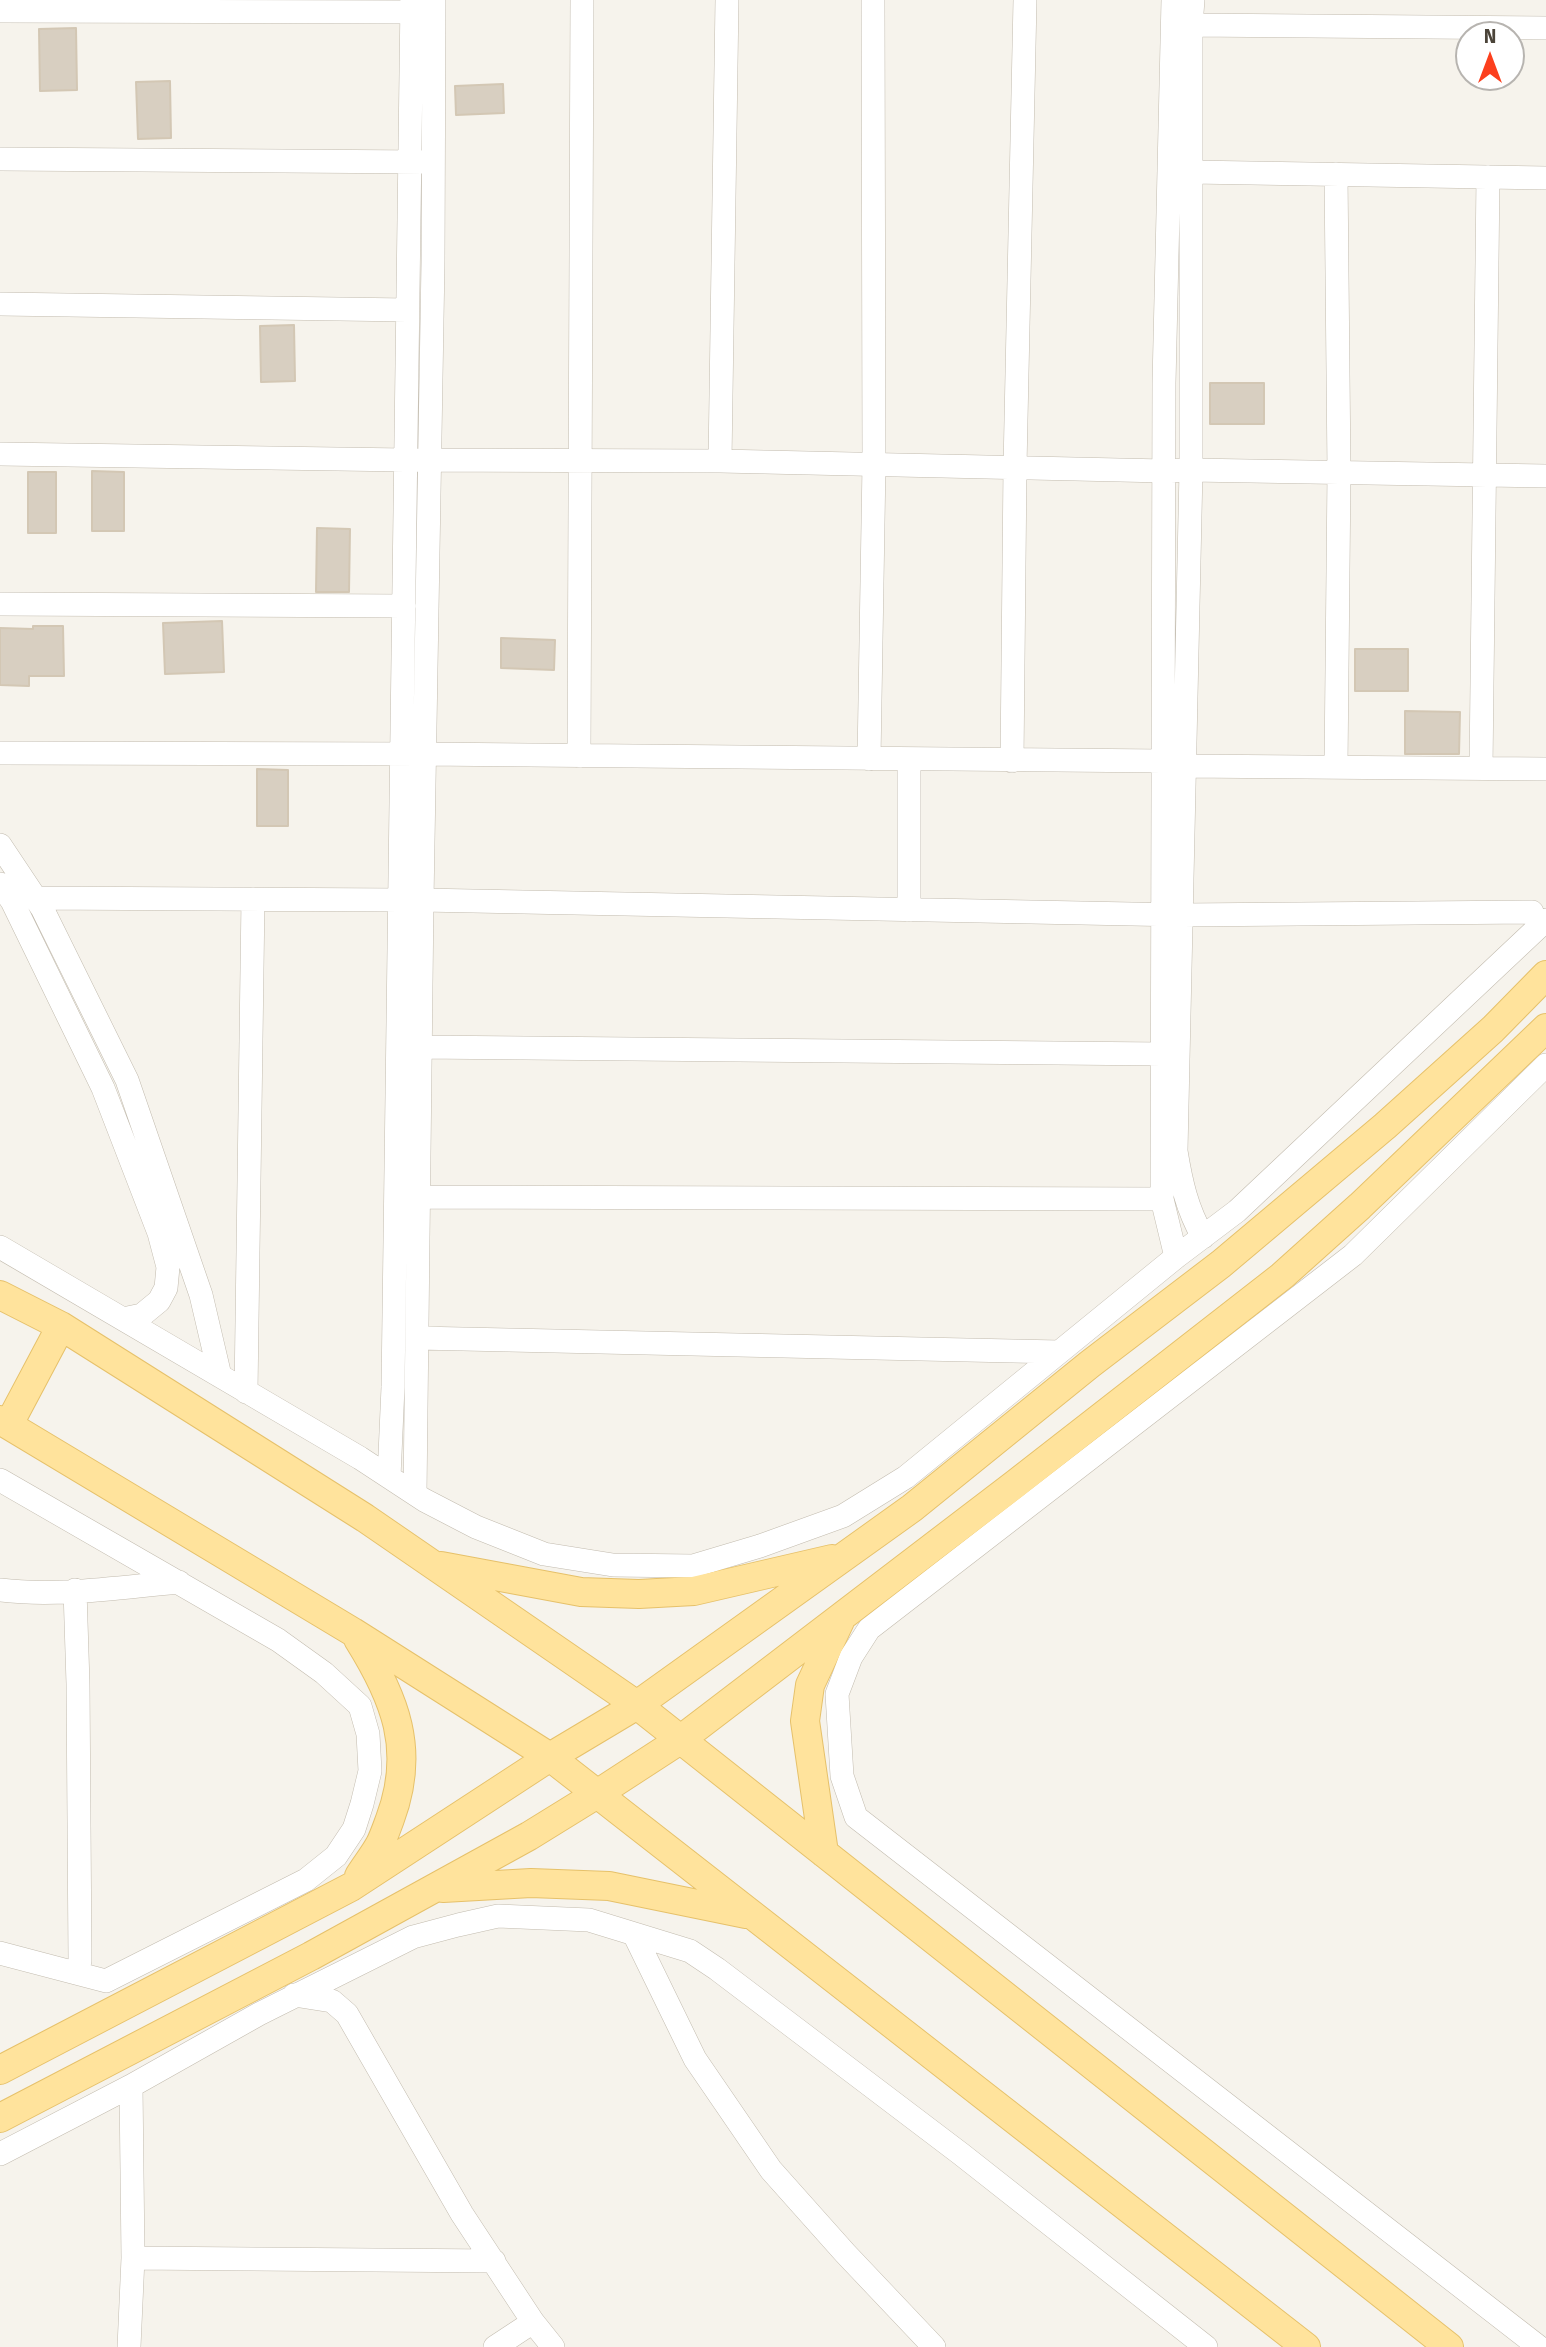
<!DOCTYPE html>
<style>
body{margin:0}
#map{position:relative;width:1546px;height:2347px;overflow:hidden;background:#f6f3ec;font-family:"Fira Sans",sans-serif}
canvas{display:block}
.north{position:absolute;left:1455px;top:21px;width:70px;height:70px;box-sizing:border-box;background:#fff;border:2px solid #b7b4b0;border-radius:50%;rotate:0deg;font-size:19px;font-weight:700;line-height:28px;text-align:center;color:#4b4439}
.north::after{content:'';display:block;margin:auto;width:24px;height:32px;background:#fc3f1d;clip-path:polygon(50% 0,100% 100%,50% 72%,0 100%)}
</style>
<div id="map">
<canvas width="1546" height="2347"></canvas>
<div class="north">N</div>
</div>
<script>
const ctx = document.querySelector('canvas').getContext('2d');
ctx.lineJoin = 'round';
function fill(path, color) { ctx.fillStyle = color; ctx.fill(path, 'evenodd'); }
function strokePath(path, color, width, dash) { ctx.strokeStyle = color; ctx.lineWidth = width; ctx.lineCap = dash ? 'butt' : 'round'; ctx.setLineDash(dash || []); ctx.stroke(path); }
const building = new Path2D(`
 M76 28 77 90 40 91 39 29Z
 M170 81 171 138 138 139 136 82Z
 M503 84 504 113 456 115 455 86Z
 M294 325 295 381 261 382 260 326Z
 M1210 383H1264V424H1210Z
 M92 471 124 472V531H92Z
 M28 472H56V533H28Z
 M317 528 350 529 349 592H316Z
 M222 621 224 672 165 674 163 623Z
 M33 626H63L64 676H29V686L0 685V628L33 629Z
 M501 638 555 640 554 670 501 668Z
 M1355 649H1408V691H1355Z
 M1405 711 1460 712 1459 754H1405Z
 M257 769 288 770V826H257Z`);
fill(building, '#d8cfc1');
strokePath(building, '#d3c7b4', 2);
const minor = new Path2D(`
 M1173 0 1164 383 1162 1199 1176 1257
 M1193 0 1191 25V470L1176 1151C1181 1182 1187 1209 1203 1237
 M0 11 411 12
 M1191 25 1546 28
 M0 159 424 162
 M1192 172 1546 178
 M1336 174 1339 472 1336 767
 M0 304 407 310
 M0 454 405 460 720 461 1164 471 1191 470 1546 476
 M720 461 727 0
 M0 604 404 606
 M0 753 424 754 1162 761
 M579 756 582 0
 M869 759 874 464 873 0
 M1012 761 1015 467 1025 0
 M1184 766 1546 769
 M1481 768 1488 177
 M0 845 42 908 127 1080 201 1295 220 1376
 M0 884 12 901 103 1088 159 1233 168 1267 166 1288 159 1301 142 1315 123 1319
 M35 898 400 900
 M422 900 1183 915 1532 912
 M909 910V759
 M420 1047 1162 1054
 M418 1197 1162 1199
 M0 1247 360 1458 424 1500 476 1527 544 1554 613 1565 693 1566 760 1546 843 1516 906 1477 1176 1257 1237 1211 1546 920
 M417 1338 1059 1352
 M246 1392 253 899
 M389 1477 393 1387 412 0
 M0 1480 278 1640 324 1673 360 1706 368 1734 370 1771 362 1804 354 1829 336 1856 306 1880 106 1981 0 1953
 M415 1494 422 900 433 262 434 0
 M0 1590C59 1597 121 1587 179 1582
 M75 1590 78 1684 80 1961
 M634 1934 695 2059 771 2170 845 2253 934 2347
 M294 1995 332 2001 347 2014 462 2214 533 2322 553 2347
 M0 2154 131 2086 259 2014 413 1937 458 1925 498 1916 589 1920 690 1951 717 1969 961 2154 1206 2347
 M133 2258 494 2261
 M129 2347 133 2258 131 2086
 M495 2347 533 2322
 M1539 2347 856 1817 842 1776 837 1694 851 1657 869 1629 1353 1255 1546 1065`);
const major = new Path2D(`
 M0 1295 61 1326 365 1518 637 1705 1449 2347
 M0 1420 353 1632 550 1757 1306 2347
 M9 1424 61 1326
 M441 1566 581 1592 639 1594 694 1591 832 1559
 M358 1639C395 1698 416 1750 390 1819 387 1827 384 1836 380 1844 374 1855 366 1865 359 1876
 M824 1853 805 1721 810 1685 840 1621
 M443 1888 531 1883 609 1886 746 1914
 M0 2070 351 1887 550 1757 637 1705 912 1508 1090 1364 1221 1264 1385 1126 1493 1029 1546 975
 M0 2118 311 1956 529 1836 597 1794 680 1740 1014 1485 1282 1276 1360 1206 1546 1028`);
strokePath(minor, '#c2bbae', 24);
strokePath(major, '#e6c16a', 30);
strokePath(minor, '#fff', 23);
strokePath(major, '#ffe39c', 28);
</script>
